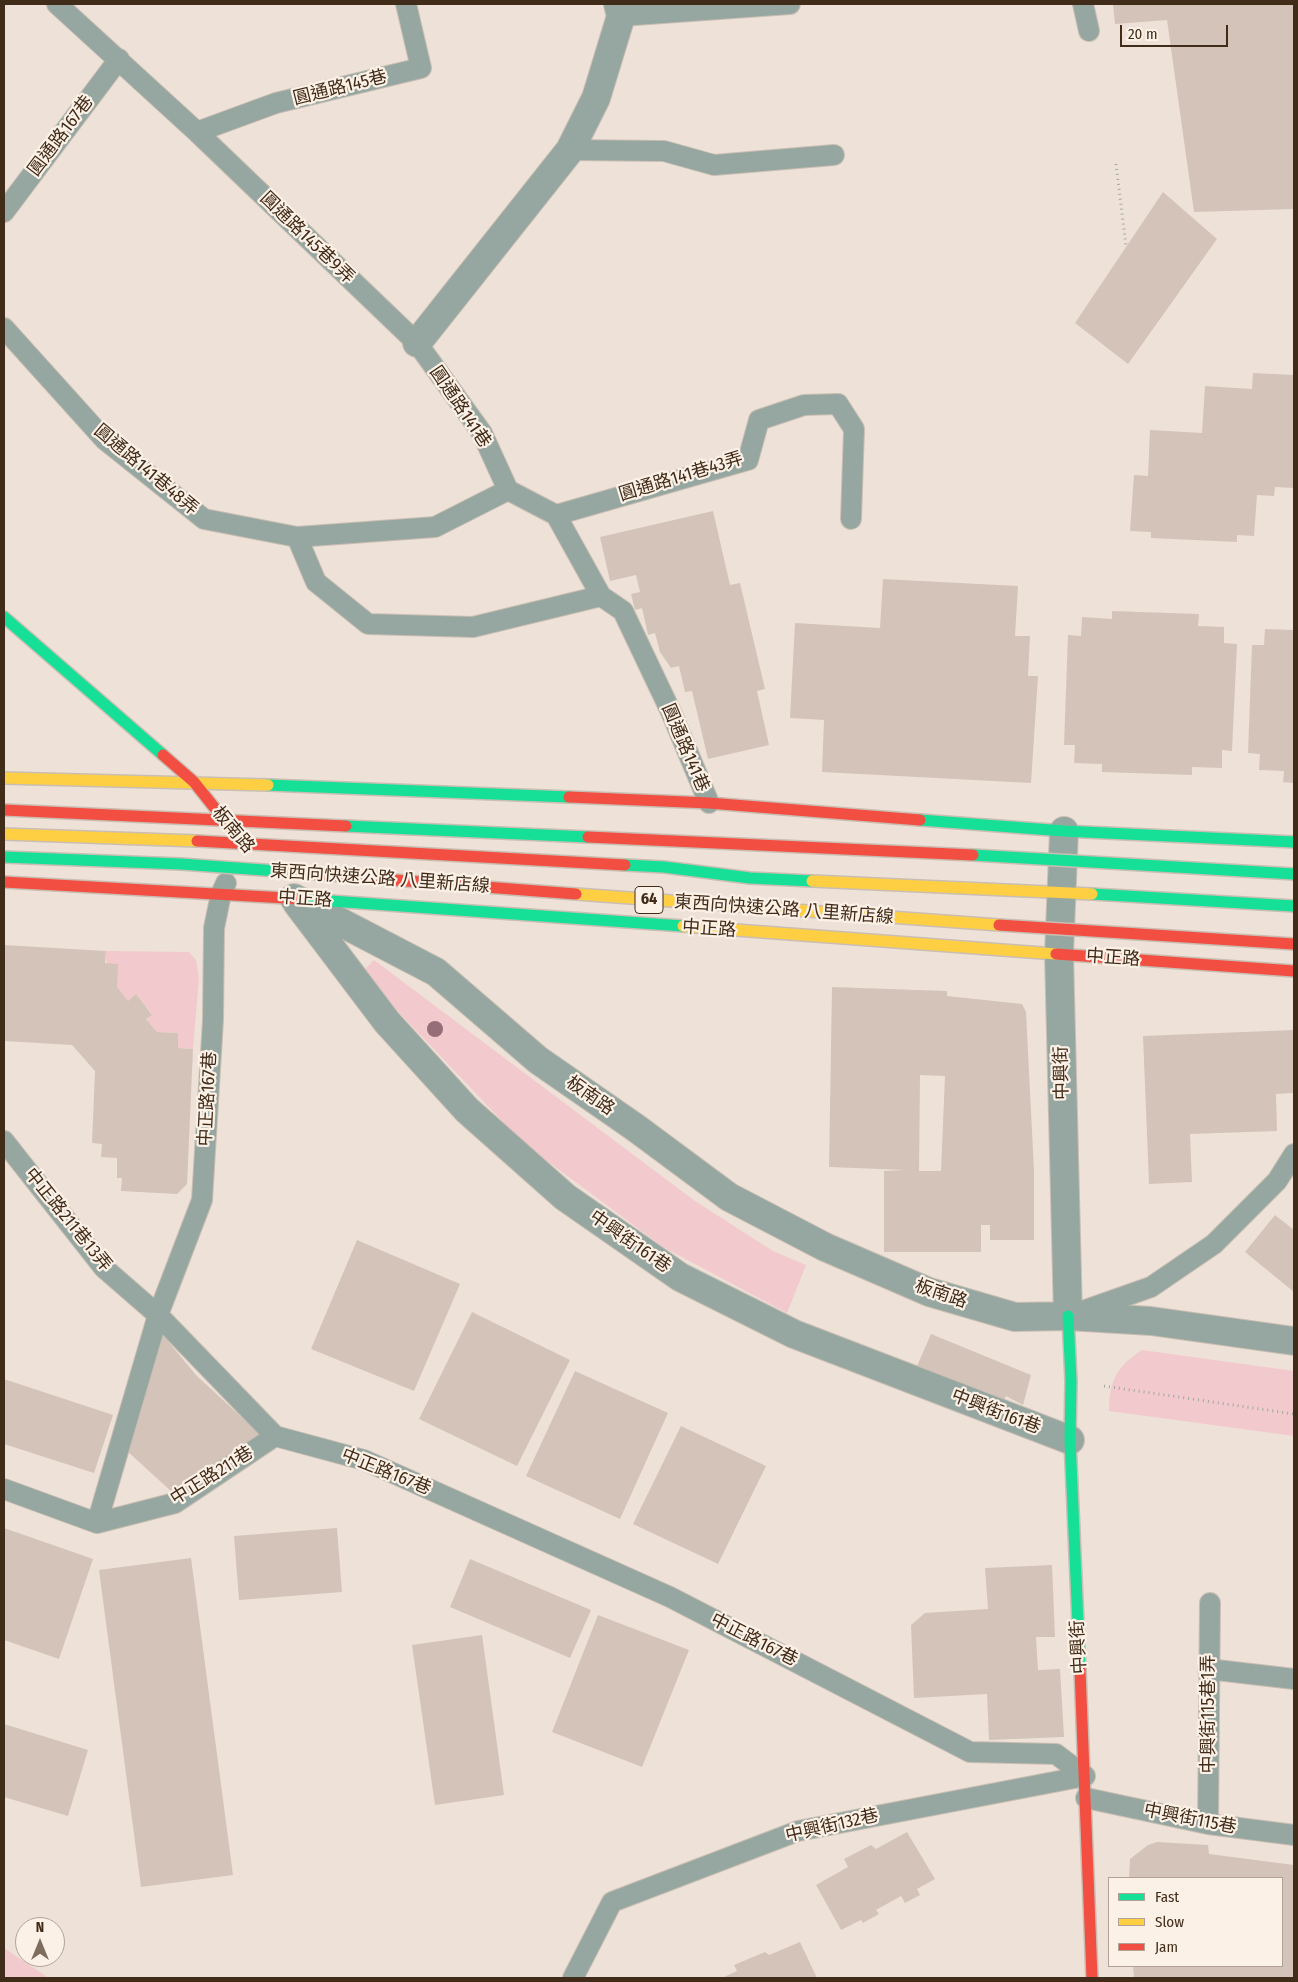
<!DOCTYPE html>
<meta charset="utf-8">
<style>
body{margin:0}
#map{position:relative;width:1298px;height:1982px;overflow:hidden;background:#eee2d8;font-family:"Fira Sans Condensed",sans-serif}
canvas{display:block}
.frame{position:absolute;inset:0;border:5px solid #412c19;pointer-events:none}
.legend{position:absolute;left:1108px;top:1877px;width:175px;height:90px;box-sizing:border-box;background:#fcf1e7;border:1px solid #b1a295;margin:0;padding:6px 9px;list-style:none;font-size:15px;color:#412c19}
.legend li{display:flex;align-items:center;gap:10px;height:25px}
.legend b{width:25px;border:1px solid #b1a295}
.north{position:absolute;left:15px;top:1917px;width:50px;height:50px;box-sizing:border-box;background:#fcf1e7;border:1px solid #b1a295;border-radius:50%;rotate:0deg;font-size:14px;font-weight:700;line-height:20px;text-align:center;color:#412c19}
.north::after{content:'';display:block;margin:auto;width:18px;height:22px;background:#7e6c5c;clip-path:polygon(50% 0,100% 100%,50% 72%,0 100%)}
.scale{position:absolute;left:1120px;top:25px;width:108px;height:22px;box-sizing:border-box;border:2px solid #412c19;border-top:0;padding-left:6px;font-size:15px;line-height:18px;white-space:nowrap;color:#412c19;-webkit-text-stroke:4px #fcf1e7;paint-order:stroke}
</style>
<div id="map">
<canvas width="1298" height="1982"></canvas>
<div class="frame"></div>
<ul class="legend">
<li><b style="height:6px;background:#16e098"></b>Fast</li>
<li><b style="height:6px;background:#ffcf43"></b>Slow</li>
<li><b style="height:6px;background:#f24e42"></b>Jam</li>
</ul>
<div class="north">N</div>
<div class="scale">20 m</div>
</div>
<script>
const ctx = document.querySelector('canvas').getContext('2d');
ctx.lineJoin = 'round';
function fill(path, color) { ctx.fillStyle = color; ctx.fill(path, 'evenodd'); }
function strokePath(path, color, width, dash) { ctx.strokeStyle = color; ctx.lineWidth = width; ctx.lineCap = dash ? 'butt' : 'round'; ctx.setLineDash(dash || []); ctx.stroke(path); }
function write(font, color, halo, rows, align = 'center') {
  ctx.font = font + ' "Fira Sans Condensed","Noto Sans TC",sans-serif'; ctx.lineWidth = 4.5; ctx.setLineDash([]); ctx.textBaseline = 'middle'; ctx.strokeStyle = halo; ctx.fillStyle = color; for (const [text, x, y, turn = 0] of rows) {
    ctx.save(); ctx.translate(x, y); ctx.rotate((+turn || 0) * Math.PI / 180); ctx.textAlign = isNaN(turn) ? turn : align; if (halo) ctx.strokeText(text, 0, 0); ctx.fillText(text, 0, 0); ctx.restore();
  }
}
fill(new Path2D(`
 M106 951 189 952 196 960 199 978 193 1049 178 1048V1033L157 1032 146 1019 152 1014 136 995 128 1001C115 986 105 971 106 951Z
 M374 960 695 1201 773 1251 806 1265 787 1313 663 1247 523 1143 366 978 364 970Z
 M1142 1350 1294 1371V1436L1109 1411C1109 1381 1117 1366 1142 1350Z
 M4 1948 49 1978H4Z`), '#f2c9cd');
fill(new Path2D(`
 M1113 4H1294V209L1194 212 1167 20 1115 24Z
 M1163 192 1217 239 1128 364 1075 323Z
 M1253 373 1294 375V488L1275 487 1274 496 1257 495 1254 536 1237 535V542L1151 538V532L1130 531 1134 475 1148 476 1150 430 1202 433 1205 386 1252 389Z
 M713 511 730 585 740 583 765 689 757 691 769 745 708 759 692 691 685 692 679 666 671 668 660 652 655 633 648 635 642 608 635 610 631 594 640 592 636 575 610 581 600 537Z
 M883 579 1018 586 1015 636H1030L1028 676H1038L1031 783 822 772 824 720 790 718 795 623 880 628Z
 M1112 611 1199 614 1198 626 1224 627V643L1237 644 1232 751 1222 750V768L1192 767V775L1102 772V764L1074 763 1075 745H1064L1068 635 1081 636 1082 617 1112 619Z
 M1265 629 1294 630V783L1283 782 1284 771 1259 770 1260 754 1248 753 1252 645H1264Z
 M4 945 106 951 105 963 118 964 117 987 128 1001 136 994 152 1015 146 1019 157 1032 178 1033V1048L193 1049 187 1184 177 1194 121 1191 122 1178H117V1158L101 1157 102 1144 92 1143 95 1071 72 1045 4 1041Z
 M832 987 947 991V996L1022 1004 1026 1012 1034 1171V1240H990V1225H981V1252H884V1171L905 1170 829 1167ZM920 1075 945 1076 941 1171H919Z
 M1294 1030V1093L1276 1094 1277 1131 1190 1134 1192 1182 1149 1184 1143 1036Z
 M1275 1215 1294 1230V1292L1245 1252Z
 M357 1240 460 1284 414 1391 311 1349Z
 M472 1312 570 1360 517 1466 419 1419Z
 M931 1334 1031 1375 1023 1405 1006 1396 1003 1403 917 1366Z
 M163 1335 196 1375 261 1435 172 1492 126 1450Z
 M575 1371 668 1413 620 1519 526 1476Z
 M4 1379 113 1415 94 1473 4 1444Z
 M681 1426 766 1466 718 1564 633 1524Z
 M4 1528 93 1559 59 1659 4 1640Z
 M337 1528 342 1592 239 1600 234 1536Z
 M191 1558 233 1875 141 1887 99 1570Z
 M470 1559 591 1610 570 1658 450 1607Z
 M1052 1565 1055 1637H1036L1038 1670 1060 1669 1064 1737 989 1740 987 1694 914 1698 911 1625 925 1613 988 1609 985 1568Z
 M598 1615 689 1650 642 1767 552 1732Z
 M482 1635 504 1795 435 1805 412 1645Z
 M4 1724 88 1750 68 1816 4 1797Z
 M907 1832 935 1879 917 1889 920 1895 905 1903 901 1896 876 1910 879 1914 863 1923 861 1920 841 1930 816 1885 848 1867 844 1859 871 1845 876 1849Z
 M1157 1842 1208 1845 1209 1854 1294 1865V1978H1134L1133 1966H1282V1878H1129L1130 1859 1148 1845Z
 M800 1942 817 1978H722L737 1971 734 1965 765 1952 769 1955Z`), '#d4c3b9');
const lane = new Path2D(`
 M57 4 197 132 417 343 482 433 508 490 556 515 601 596 623 611 671 712 709 803
 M1083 4 1089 31
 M621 16 790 4
 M197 132 276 103 421 68 406 4
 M570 150 664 151 714 165 834 155
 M4 212 119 59
 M4 328 105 440 204 519 297 537 435 527 508 490
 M556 515 748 460 759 420 804 405 838 404 854 429 851 519
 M297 537 316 582 368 624 473 627 601 596
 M4 1141 104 1268 158 1315 275 1436 364 1460 670 1597 970 1752 1056 1754 1085 1776
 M1077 1313 1151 1287 1214 1244 1277 1181 1294 1154
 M4 1489 97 1523 175 1503 275 1436
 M97 1523 158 1315 202 1200 213 1020 214 928 221 894 226 883
 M1208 1669 1294 1679
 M1086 1798 1208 1824 1294 1835
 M1208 1824 1210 1603
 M573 1978 612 1902 798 1831 1085 1776`);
const street = new Path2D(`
 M417 343 570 150 596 98 621 16 618 4
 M1064 831 1059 954 1068 1316
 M294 898 436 972 538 1060 636 1128 729 1197 825 1247 929 1292 1015 1317 1068 1316 1151 1321 1294 1341
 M297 903 387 1022 467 1110 565 1197 680 1277 794 1334 1070 1440`);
const fast = new Path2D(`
 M4 617 163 755
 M268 785 569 797
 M920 820 1064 831 1294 842
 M625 865 664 867 750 878 812 881
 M1092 894 1294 906
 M303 899 683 926
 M1068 1316 1071 1381 1070 1440 1080 1670`);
const slow = new Path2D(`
 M4 778 268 785
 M4 834 197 841
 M812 881 1092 894
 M683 926 1056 954`);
const jam = new Path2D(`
 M163 755 194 782 237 836
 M569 797 709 803 920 820
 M197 841 625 865
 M4 882 303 899
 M1056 954 1294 971
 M1080 1670 1092 1978`);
strokePath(lane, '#cabeb3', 22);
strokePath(street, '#cabeb3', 30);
strokePath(fast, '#cabeb3', 14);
strokePath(slow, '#cabeb3', 14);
strokePath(jam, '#cabeb3', 14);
strokePath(new Path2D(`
 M1116 164 1126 246
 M1104 1386 1294 1414`), '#a2a9a2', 3, [1, 4]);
strokePath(lane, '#96a7a1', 20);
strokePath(street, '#96a7a1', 28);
strokePath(fast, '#16e098', 11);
strokePath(slow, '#ffcf43', 11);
strokePath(jam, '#f24e42', 11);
const fastBridge = new Path2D(`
 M346 826 588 837
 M973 855 1294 874
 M4 857 181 864 291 872`);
const slowBridge = new Path2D(`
 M576 894 999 925`);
const jamBridge = new Path2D(`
 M4 810 346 826
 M588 837 973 855
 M291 872 576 894
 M999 925 1294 944`);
strokePath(fastBridge, '#cabeb3', 14, []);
strokePath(slowBridge, '#cabeb3', 14, []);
strokePath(jamBridge, '#cabeb3', 14, []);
strokePath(fastBridge, '#16e098', 11);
strokePath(slowBridge, '#ffcf43', 11);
strokePath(jamBridge, '#f24e42', 11);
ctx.fillStyle = '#956e77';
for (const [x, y] of [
 [435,1029]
]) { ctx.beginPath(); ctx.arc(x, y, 8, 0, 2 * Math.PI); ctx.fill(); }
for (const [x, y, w] of [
 [649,900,28]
]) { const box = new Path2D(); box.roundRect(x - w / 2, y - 13.5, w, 27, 4); ctx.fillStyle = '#fcf1e7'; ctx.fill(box); strokePath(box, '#412c19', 1); }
write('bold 16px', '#412c19', null, [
 ["64",649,900]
]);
write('18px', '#412c19', '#fcf1e7', [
 ["圓通路145巷",340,88,-14],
 ["圓通路167巷",61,136,-53],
 ["圓通路145巷9弄",307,238,44],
 ["圓通路141巷",460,407,56],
 ["圓通路141巷48弄",146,470,40],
 ["圓通路141巷43弄",681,477,-17],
 ["圓通路141巷",685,748,67],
 ["板南路",233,830,50],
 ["東西向快速公路 八里新店線",380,879,4],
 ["中正路",305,899,4],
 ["東西向快速公路 八里新店線",784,910,4],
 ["中正路",709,929,4],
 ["中正路",1113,958,4],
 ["中興街",1062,1073,-91],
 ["板南路",590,1096,35],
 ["中正路167巷",208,1099,-87],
 ["中正路211巷13弄",68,1220,51],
 ["中興街161巷",630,1242,35],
 ["板南路",941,1294,19],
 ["中興街161巷",996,1412,21],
 ["中正路167巷",386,1472,22],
 ["中正路211巷",212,1476,-32],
 ["中正路167巷",754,1640,27],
 ["中興街",1079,1647,-93],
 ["中興街115巷1弄",1209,1714,-90],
 ["中興街115巷",1190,1819,11],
 ["中興街132巷",832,1826,-13]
]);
</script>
